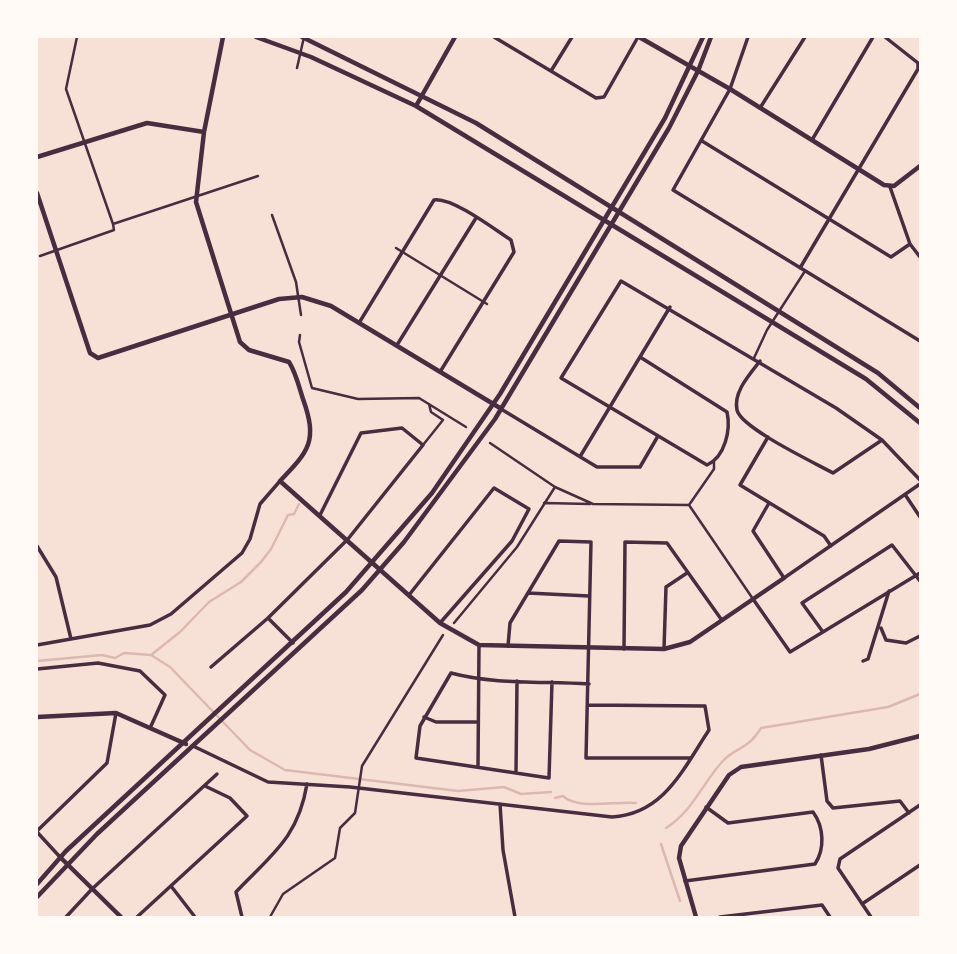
<!DOCTYPE html>
<style>
body{margin:0}
#map{position:relative;width:957px;height:954px;overflow:hidden;background:#f7e1d7;font-family:Ubuntu,sans-serif}
canvas{display:block}
.frame{position:absolute;inset:0;border:38px solid #fffaf5;pointer-events:none}
</style>
<div id="map">
<canvas width="957" height="954"></canvas>
<div class="frame"></div>
</div>
<script>
const ctx = document.querySelector('canvas').getContext('2d');
ctx.lineJoin = 'round';
function strokePath(path, color, width, dash) { ctx.strokeStyle = color; ctx.lineWidth = width; ctx.lineCap = dash ? 'butt' : 'round'; ctx.setLineDash(dash || []); ctx.stroke(path); }
strokePath(new Path2D(`
 M151 655 180 632 209 602 241 582 261 562 271 549 288 515 294 514 299 504
 M37 661 102 655 115 658 124 653 151 655 170 667 250 750 285 770 458 791 504 787 521 794 551 792
 M555 798 563 796C577 810 617 801 636 803
 M666 828C692 812 702 784 722 762 736 746 746 752 761 728L888 707 920 694
 M661 844 680 901`), '#dcb8b0', 2.5);
strokePath(new Path2D(`
 M77 37 66 89 113 224
 M297 68 304 37
 M272 215 296 282 301 315
 M396 248 487 304
 M40 256 114 230 113 224 258 176
 M300 335 299 342 312 388 358 399 419 398 466 427
 M754 358 767 330 805 271
 M490 443 555 487 593 504 689 505 753 599
 M423 445 443 420 431 412 429 404
 M544 503 590 504
 M689 505 714 469V462
 M454 623 517 547 555 487
 M270 917 283 894 335 858 340 828 355 813 362 766 443 635`), '#4a2c40', 2.5);
strokePath(new Path2D(`
 M494 37 596 98 604 97 638 37
 M748 37 730 89 673 190 920 341
 M551 71 572 37
 M760 108 805 37
 M812 140 873 37
 M702 141 891 257 910 244
 M890 187 910 244 920 257
 M800 268 918 69V63L885 37
 M359 323 434 200C452 197 494 229 511 240L514 252 440 372
 M397 345 476 218
 M640 357 727 412C731 430 725 457 707 465L561 378 621 281 836 408 882 440 920 480
 M760 361C750 374 733 392 737 410 741 428 815 463 833 473L882 440
 M501 409 597 467H640L658 436
 M768 437 740 485 824 536 831 546
 M581 455 670 307
 M906 496 920 517
 M769 503 753 531 784 578 920 484
 M37 546 56 577 71 639
 M528 593 589 596
 M409 595 494 488 529 509 512 541 440 623
 M753 599 790 652 920 573
 M268 618 293 643
 M881 628 886 640 906 643 920 636
 M823 632 802 603 892 545 920 581
 M37 645 150 625 171 614 242 553 250 539 260 504 280 481
 M508 646 510 623 559 541 591 542 586 758H690
 M624 649 625 542 667 543 721 619
 M664 649 666 587 687 573
 M863 661 868 659 889 591
 M211 667 268 618 348 539 423 445 402 428 361 433 320 515
 M37 669 98 663 140 671 165 695 151 726
 M552 682 549 778 416 758 420 726 451 673C496 685 543 681 589 684
 M424 717 436 722H477
 M193 746 268 782 350 787 612 817C664 814 683 769 709 730L705 706 588 705
 M821 755 827 801 833 808 900 801 909 813
 M478 766 479 645
 M516 772 517 681
 M500 804 503 850 515 917
 M37 831 107 763 116 713
 M37 832 60 857
 M685 881 815 864C825 849 824 827 813 812L728 823 706 807
 M171 886 195 917
 M862 904 920 865
 M66 917 92 889 217 774
 M137 917 247 816 230 798 205 786
 M242 917 236 892C272 854 298 838 307 784
 M720 917 822 905 830 917
 M871 917 838 868 840 859 920 805`), '#4a2c40', 3.5);
strokePath(new Path2D(`
 M223 37 204 132 196 202 240 342 249 350 289 362C296 373 299 387 303 399 318 441 309 451 280 481L440 623 479 645 664 649 690 642 784 578
 M256 37 311 57 416 106 866 379 920 423
 M302 37 476 123 878 373 920 408
 M639 37 730 89 884 185 894 186 920 166
 M416 106 455 37
 M37 157 147 123 204 132
 M37 193 90 353 98 358 279 299 302 297 331 306 500 408
 M37 717 116 713 186 744
 M60 857 121 917
 M37 884 66 851 346 592 432 493 500 394 665 118 703 37
 M37 897 97 834 362 590 404 542 495 419 669 128 698 71 711 37
 M696 917 679 858 681 846 729 775 741 767 869 749 920 736`), '#4a2c40', 4.5);
</script>
